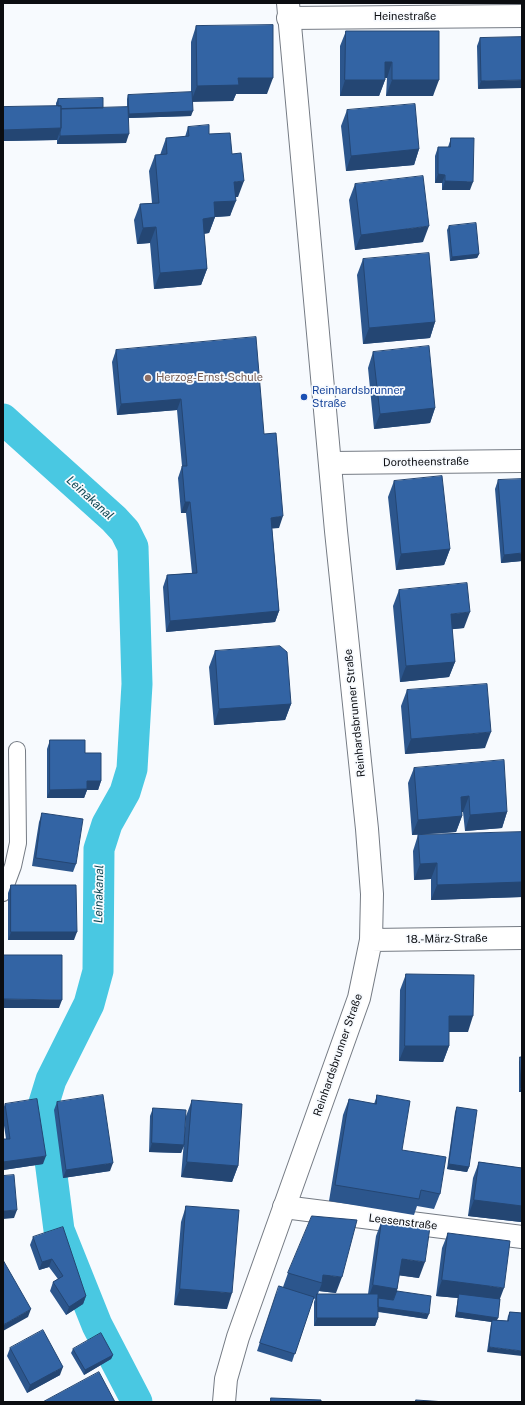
<!DOCTYPE html>
<meta charset="utf-8">
<style>
body{margin:0}
#map{position:relative;width:525px;height:1405px;overflow:hidden;background:#f7fafe;font-family:"Public Sans",sans-serif}
canvas{display:block}
.frame{position:absolute;inset:0;border:4px solid #0b0d11;pointer-events:none}
</style>
<div id="map">
<canvas width="525" height="1405"></canvas>
<div class="frame"></div>
</div>
<script>
const ctx = document.querySelector('canvas').getContext('2d');
ctx.lineJoin = 'round';
function strokePath(path, color, width, dash) { ctx.strokeStyle = color; ctx.lineWidth = width; ctx.lineCap = dash ? 'butt' : 'round'; ctx.setLineDash(dash || []); ctx.stroke(path); }
function fill(path, color) { ctx.fillStyle = color; ctx.fill(path, 'evenodd'); }
function write(font, color, halo, rows, align = 'center') {
  ctx.font = font + ' "Public Sans",sans-serif'; ctx.lineWidth = 3.5; ctx.setLineDash([]); ctx.textBaseline = 'middle'; ctx.strokeStyle = halo; ctx.fillStyle = color; for (const [text, x, y, turn = 0] of rows) {
    ctx.save(); ctx.translate(x, y); ctx.rotate((+turn || 0) * Math.PI / 180); ctx.textAlign = isNaN(turn) ? turn : align; if (halo) ctx.strokeText(text, 0, 0); ctx.fillText(text, 0, 0); ctx.restore();
  }
}
strokePath(new Path2D(`
 M3 419 114 519 125 531 133 547 137 684 132 769 125 792 107 824 99 849 98 971 89 1004 51 1080 43 1106 59 1230 97 1325 137 1402`), '#49c8e2', 31);
const service = new Path2D(`
 M3 893 13 866 18 843 17 750`);
const minor = new Path2D(`
 M288 18 522 16
 M331 463 522 461
 M284 1207 522 1237`);
const tertiary = new Path2D(`
 M371 940 522 938
 M224 1402 226 1379 238 1337 359 998 371 940 372 894 367 829 336 531 288 3`);
strokePath(service, '#757b84', 18);
strokePath(minor, '#757b84', 24);
strokePath(tertiary, '#757b84', 24);
strokePath(service, '#fff', 16);
strokePath(minor, '#fff', 22);
strokePath(tertiary, '#fff', 22);
fill(new Path2D(`
 M196 26 267 94H236L233 101H193L191 116 128 118 126 143 57 144V140L3 141V107L56 106V103L58 99 103 108 127 107V99L128 95 191 92V42Z
 M346 31H439L433 96H386L387 78H385V80L379 96H340V46Z
 M522 37 478 89 477 46 480 38Z
 M347 110 419 149 414 165 346 171 341 126Z
 M188 127 209 134 232 154 238 197H236L230 216 215 217 209 233 204 234 207 269 201 285 154 289 150 243 137 244 134 220 140 204 152 203 149 171 155 155H160L166 138 185 137Z
 M451 138 470 190H442V183H435V156L438 147H448Z
 M355 184 423 242 355 250 349 200Z
 M449 226 479 254 477 258 450 261 447 230Z
 M363 259 435 322 430 338 363 344 357 275Z
 M116 350 264 434 279 528H272L279 611 275 622 166 632 163 587 167 575 192 573 186 513H181L178 478 182 466 177 410 117 415 112 362Z
 M373 352 435 408 430 423 374 429 368 368Z
 M498 480 522 561 501 563 495 489Z
 M394 481 450 549 444 565 396 570 388 497Z
 M399 590 464 628 452 629 455 662 449 677 400 682 393 606Z
 M215 651 291 704 285 720 214 725 209 667Z
 M407 690 485 748 405 754 401 706Z
 M50 740 85 753 101 781 98 790H87L84 798H47V749Z
 M414 768 507 812 502 828 465 831 463 812H462V816L456 832 412 835 408 783Z
 M42 813 76 864 73 872 32 866 39 822Z
 M522 832V897L431 900V879L414 880 413 851 418 835Z
 M11 885 74 940H8V893Z
 M406 974 468 1032H449V1046L443 1062 399 1061 400 990Z
 M520 1057 522 1092H519V1062Z
 M377 1095 402 1150 440 1194 434 1209 417 1206 414 1215 329 1201 343 1115 349 1099 374 1104Z
 M192 1100 238 1166 232 1182 181 1177 186 1116Z
 M57 1102 110 1171 63 1178 54 1110Z
 M5 1104 43 1164 3 1170V1139H6L3 1119V1109Z
 M457 1107 469 1167 467 1172 447 1169 455 1112Z
 M153 1108 184 1145 181 1153 149 1152 150 1116Z
 M479 1162 522 1168V1219L521 1222 468 1216 473 1178Z
 M186 1206 227 1309 174 1305 181 1222Z
 M312 1216 336 1293 319 1291 318 1294H368L376 1236 382 1220 419 1278 399 1275 397 1291 427 1319 378 1312V1318L375 1326H314V1302L315 1299 313 1298 292 1362 257 1351 276 1294 283 1287 288 1273Z
 M448 1233 500 1299 497 1320 507 1321 508 1316 510 1312 522 1313 487 1352 491 1324 492 1322 455 1317 458 1298 436 1296 442 1248Z
 M33 1237 86 1296 83 1304 66 1315 50 1291 53 1282 58 1279 49 1267 39 1270 30 1245Z
 M10 1348 60 1375 27 1393 7 1356Z
 M73 1349 113 1355 111 1359 84 1375 71 1353Z`), '#2c568d');
fill(new Path2D(`
 M385 62H392L387 78 379 77Z
 M238 78H273L267 94H236L233 101 191 102 197 86Z
 M345 80H385L379 96H340Z
 M392 80H439L433 96H386Z
 M522 80V88L478 89 481 81Z
 M193 111 191 116 128 118 129 114Z
 M61 128 57 140 3 141V130Z
 M129 134 126 143 57 144 60 136Z
 M419 149 414 165 346 171 351 156Z
 M438 174 445 175 442 183H435Z
 M244 181 238 197H228L234 182Z
 M445 181 473 182 470 190H442Z
 M236 201 230 216 215 217 209 233 198 234 203 219 214 202Z
 M429 226 423 242 355 250 361 235Z
 M156 227 150 243 137 244 143 228Z
 M479 254 477 258 450 261 452 257Z
 M207 269 201 285 154 289 160 273Z
 M435 322 430 338 363 344 369 328Z
 M181 399 177 410 117 415 121 404Z
 M435 408 430 423 374 429 380 414Z
 M185 502H190L186 513H181Z
 M283 516 279 528 267 529 271 518Z
 M450 549 444 565 396 570 401 554Z
 M522 553V561L501 563 504 555Z
 M279 611 275 622 166 632 170 621Z
 M470 612 464 628 445 630 451 614Z
 M455 662 449 677 400 682 406 666Z
 M291 704 285 720 214 725 219 709Z
 M491 732 485 748 405 754 411 739Z
 M87 781H101L98 790H87L84 798H47L50 790Z
 M469 796 463 812 455 813 461 797Z
 M507 812 502 828 465 831 470 815Z
 M462 816 456 832 412 835 418 820Z
 M437 863 431 879 414 880 420 864Z
 M522 882V897L431 900 437 885Z
 M11 932H77L74 940H8Z
 M3 999 62 1000 59 1008H3Z
 M449 1016H473L468 1032H444Z
 M405 1046H449L443 1062 399 1061Z
 M521 1088H522V1092H519Z
 M152 1143 184 1145 181 1153 149 1152Z
 M46 1156 43 1164 3 1170V1162Z
 M187 1162 238 1166 232 1182 181 1177Z
 M113 1163 110 1171 63 1178 66 1170Z
 M449 1164 469 1167 467 1172 447 1169Z
 M474 1200 522 1206V1219L521 1222 468 1216Z
 M17 1210 14 1218 3 1219V1211Z
 M52 1259 49 1267 39 1270 42 1262Z
 M402 1259 425 1262 419 1278 396 1275Z
 M323 1275 342 1277 336 1293 319 1291 322 1283Z
 M442 1280 504 1288 498 1304 459 1294 458 1298 436 1296Z
 M373 1285 397 1289 392 1304 367 1301Z
 M180 1289 232 1293 227 1309 174 1305Z
 M86 1296 83 1304 66 1315 69 1307Z
 M377 1307 429 1314 427 1319 375 1311Z
 M31 1309 28 1317 3 1331V1325Z
 M457 1312 498 1318 496 1322 492 1320V1322L455 1317Z
 M317 1318H378L375 1326H314Z
 M489 1347 522 1351V1356L487 1352Z
 M113 1355 111 1359 84 1375 85 1370Z
 M63 1367 60 1375 27 1393 30 1385Z`), '#244673');
const building = new Path2D(`
 M273 25V78H238L239 85 197 86 196 26Z
 M346 31H439V80H392V62H385V80H345Z
 M522 37V80L481 81 480 38Z
 M192 92 193 111 129 114 128 95Z
 M103 98V108L61 109V106H58V99Z
 M415 104 419 149 351 156 347 110Z
 M61 106V128L3 130V107Z
 M128 107 129 134 60 136V132L61 128V109Z
 M209 125V134L230 133 232 154 241 153 244 181 234 182 236 201 214 202 215 217 203 219 207 269 160 273 156 227 143 228 140 204 159 203 155 155 167 154 166 138 189 136 188 127Z
 M451 138H474L473 182 445 181V175L438 174V147H450Z
 M423 176 429 226 361 235 355 184Z
 M476 223 479 254 452 257 449 226Z
 M429 253 435 322 369 328 363 259Z
 M256 337 264 434 276 433 283 516 271 518 279 611 170 621 167 575 197 573 190 502H185L182 466H187L181 399 121 404 116 350Z
 M429 346 435 408 380 414 373 352Z
 M442 476 450 549 401 554 394 481Z
 M522 479V553L504 555 498 480Z
 M467 583 470 612 451 614 455 662 406 666 399 590Z
 M280 646 287 652 291 704 219 709 215 651Z
 M487 684 491 732 411 739 407 690Z
 M50 740H85V753H101V781H87V789L50 790Z
 M504 760 507 812 470 815 469 796 461 797 462 816 418 820 414 768Z
 M42 813 83 819 76 864 36 858Z
 M522 832V882L437 885V863L420 864 418 835Z
 M11 885H76L77 932H11Z
 M3 955H62V1000L3 999Z
 M406 974 474 975 473 1016H449V1046H405Z
 M520 1057H522V1088H521Z
 M103 1095 113 1163 66 1170 57 1102Z
 M377 1095 410 1101 402 1150 446 1157 440 1194 421 1190 419 1199 335 1185 349 1099 376 1104Z
 M37 1099 46 1156 3 1162V1139H10L5 1104Z
 M192 1100 242 1104 238 1166 187 1162Z
 M457 1107 477 1110 469 1167 449 1164Z
 M153 1108 186 1110 184 1145 152 1143Z
 M479 1162 522 1168V1206L474 1200Z
 M14 1175 17 1210 3 1211V1176Z
 M186 1206 239 1210 232 1293 180 1289Z
 M312 1216 357 1220 342 1277 323 1275 322 1283 288 1273Z
 M382 1220 430 1227 425 1262 402 1259 397 1289 373 1285Z
 M63 1227 86 1296 69 1307 53 1282 63 1276 52 1259 42 1262 33 1237Z
 M448 1233 510 1241 504 1288 442 1280Z
 M3 1260 31 1309 3 1325Z
 M279 1286 314 1297 295 1354 260 1343Z
 M397 1291 431 1296 429 1314 378 1307V1298L393 1300Z
 M317 1294H378V1318H317Z
 M459 1294 500 1299 498 1318 457 1312Z
 M510 1312 522 1313V1351L489 1347 492 1320 508 1321Z
 M43 1330 63 1367 30 1385 10 1348Z
 M101 1333 113 1355 85 1370 73 1349Z
 M99 1372 115 1402H43Z
 M271 1398 321 1400V1402H271Z
 M416 1400 446 1402H416Z`);
fill(building, '#3364a4');
strokePath(building, '#244673', 1);
for (const [x, y, r, color] of [
 [148,378,4,"#8d6e63"],
 [304,397,4,"#1a4fb4"]
]) { const dot = new Path2D(); dot.arc(x, y, r, 0, 2 * Math.PI); ctx.fillStyle = color; ctx.fill(dot); strokePath(dot, '#f7fafe', 1.5); }
write('11px', '#0b0d11', '#f7fafe', [
 ["Heinestraße",405,17],
 ["Dorotheenstraße",426,462,-1],
 ["Reinhardsbrunner Straße",355,713,-96],
 ["18.-März-Straße",447,939,-1],
 ["Reinhardsbrunner Straße",338,1055,-71],
 ["Leesenstraße",403,1222,7]
]);
write('11px', '#785e54', '#f7fafe', [
 ["Herzog-Ernst-Schule",156,378]
], 'left');
write('11px', '#164399', '#f7fafe', [
 ["Reinhardsbrunner",312,391],
 ["Straße",312,404]
], 'left');
write('italic 12px', '#0b444f', '#f7fafe', [
 ["Leinakanal",90,498,42],
 ["Leinakanal",99,894,-89]
]);
</script>
